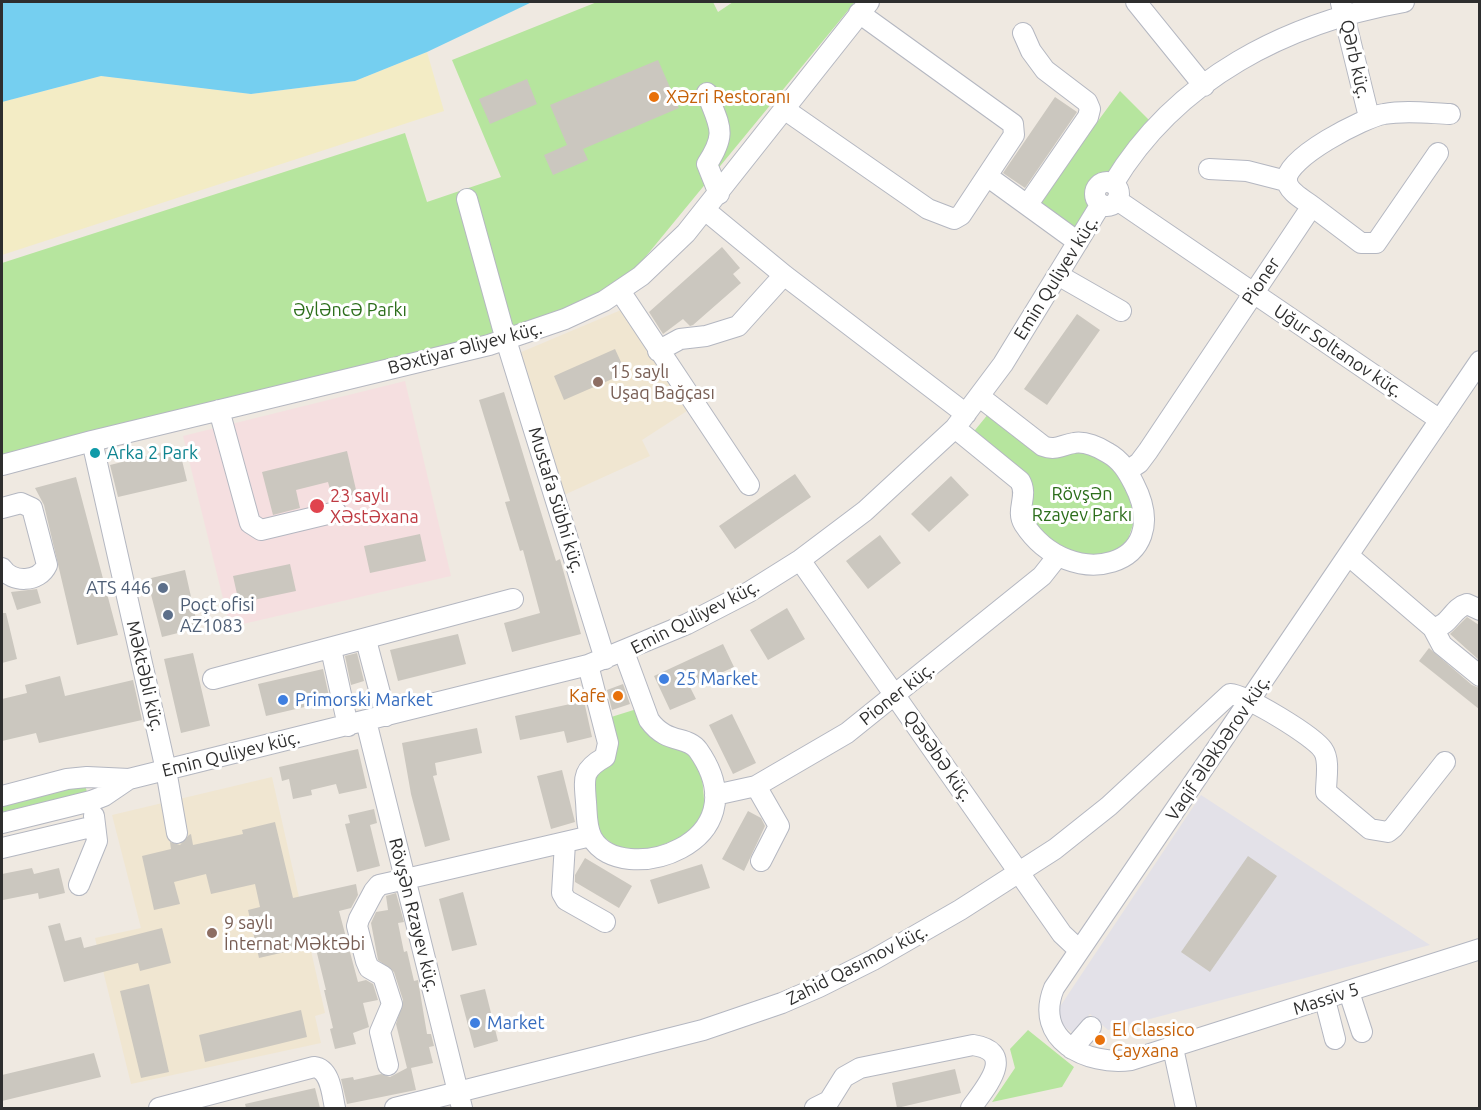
<!DOCTYPE html>
<meta charset="utf-8">
<style>
body{margin:0}
#map{position:relative;width:1481px;height:1110px;overflow:hidden;background:#efe9e1;font-family:Ubuntu,sans-serif}
canvas{display:block}
.frame{position:absolute;inset:0;border:3px solid #2e2e2e;pointer-events:none}
</style>
<div id="map">
<canvas width="1481" height="1110"></canvas>
<div class="frame"></div>
</div>
<script>
const ctx = document.querySelector('canvas').getContext('2d');
ctx.lineJoin = 'round';
function fill(path, color) { ctx.fillStyle = color; ctx.fill(path, 'evenodd'); }
function strokePath(path, color, width, dash) { ctx.strokeStyle = color; ctx.lineWidth = width; ctx.lineCap = dash ? 'butt' : 'round'; ctx.setLineDash(dash || []); ctx.stroke(path); }
function write(font, color, halo, rows, align = 'center') {
  ctx.font = font + ' Ubuntu,sans-serif'; ctx.lineWidth = 6; ctx.setLineDash([]); ctx.textBaseline = 'middle'; ctx.strokeStyle = halo; ctx.fillStyle = color; for (const [text, x, y, turn = 0] of rows) {
    ctx.save(); ctx.translate(x, y); ctx.rotate((+turn || 0) * Math.PI / 180); ctx.textAlign = isNaN(turn) ? turn : align; if (halo) ctx.strokeText(text, 0, 0); ctx.fillText(text, 0, 0); ctx.restore();
  }
}
fill(new Path2D(`
 M1201 795 1430 945 1108 1030 1090 1014 1073 1033 1059 1023V1008Z`), '#e3e1e8');
fill(new Path2D(`
 M621 310 687 411 642 440 650 456 564 495 519 353Z
 M272 777 325 1013 315 1016 321 1043 131 1084 95 938 141 928 112 815Z`), '#f0e6d1');
fill(new Path2D(`
 M405 381 451 576 230 627 183 436Z`), '#f5dfe0');
fill(new Path2D(`
 M597 2H713L718 12 733 2H855L633 272C589 304 545 317 494 335L2 455V263L405 133 427 202 501 177 452 60Z
 M1120 91 1150 121 1111 175 1096 177C1089 187 1090 194 1094 205L1075 234 1037 204Z
 M989 413 1067 452 1093 451 1122 474 1135 519 1126 545 1095 559 1051 545 1031 520 1028 510 1034 491 1030 482 971 435Z
 M640 708 652 738 686 751 694 760 702 776 705 810 689 835 648 850 618 848 600 834C592 794 579 783 616 757L608 718Z
 M85 785 87 792 2 812V805Z
 M1028 1030 1074 1067 1062 1087 992 1102 1015 1068 1010 1049Z`), '#b6e59e');
fill(new Path2D(`
 M427 52 444 111 2 255V102L101 76 251 94 355 81Z`), '#f3ecc5');
fill(new Path2D(`
 M2 2H532L427 52 355 81 251 94 101 76 2 102Z`), '#75cff0');
fill(new Path2D(`
 M658 60 679 108 583 149 588 160 553 175 544 155 567 145 550 105Z
 M527 79 537 104 490 124 479 99Z
 M1055 97 1077 112 1025 188 1003 173Z
 M722 247 740 268 733 274 741 283 693 325 690 326 683 319 663 334 649 312Z
 M1077 314 1100 330 1047 405 1024 389Z
 M615 349 626 373 564 400 554 376Z
 M504 392 556 561 560 559 581 634 512 652 504 623 540 613 523 550 520 551 505 502 510 501 479 400Z
 M179 448 187 481 118 497 110 465Z
 M347 451 357 494 333 500 328 482 296 490 300 508 273 515 262 472Z
 M795 474 811 497 735 549 719 526Z
 M951 476 969 495 929 532 911 514Z
 M76 477 118 635 77 645 44 505 35 488Z
 M420 534 426 561 370 573 364 546Z
 M880 535 901 563 868 589 846 561Z
 M290 564 296 591 239 603 233 576Z
 M185 570 198 628 162 637 147 579Z
 M37 589 41 603 17 610 11 592Z
 M787 608 805 639 768 660 750 630Z
 M2 613H6L17 659 2 663Z
 M1467 617 1479 625V660L1450 634Z
 M458 634 466 664 398 681 390 650Z
 M723 644 734 667 690 687 696 699 670 710 654 676Z
 M1429 648 1472 685 1479 688V709L1419 661Z
 M193 653 210 726 181 733 164 659Z
 M357 653 364 681 351 685 345 656Z
 M323 669 330 701 266 716 258 684Z
 M60 676 65 696 133 680 142 720 39 743 36 733 2 741V699L27 693 25 685Z
 M623 684 630 704 612 710 607 690Z
 M584 701 592 737 567 743 564 731 520 740 515 716Z
 M732 714 756 763 733 774 709 725Z
 M477 728 482 753 435 763 437 775 433 776 450 840 425 847 411 794 402 743Z
 M358 749 367 788 339 794 336 784 311 790 312 795 293 799 289 779 282 781 279 767Z
 M562 770 575 822 551 829 537 776Z
 M374 809 377 823 370 825 380 866 357 872 345 824 350 823 348 815Z
 M748 811 761 818 765 826 744 871 722 859Z
 M275 822 293 898 356 884 358 895 351 908 339 911 358 982 366 980 373 984 378 1000 363 1003 369 1027 353 1033 356 1044 335 1049 330 1029 333 1028 324 990H326L315 945 259 958 248 910 260 907 255 884 211 894 206 874 174 882 180 904 154 910 142 856 171 849 170 842 180 845 189 835 191 834 193 845 243 834 242 830Z
 M1248 856 1277 876 1210 972 1181 952Z
 M585 858 632 886 619 908 575 882V875Z
 M702 864 710 888 658 904 650 880Z
 M32 868 34 874 59 868 65 893 39 899 38 893 3 900 2 874Z
 M463 892 477 945 452 951 439 899Z
 M396 893 404 922 398 923 404 952 407 951 414 981 418 980 427 1034H431L434 1046 429 1047 433 1063 411 1068 416 1090 347 1104 341 1079 353 1077 354 1080 381 1074 390 1077 407 1068 396 1024 403 1000 394 972 378 960 371 923 376 912 388 910 386 896Z
 M60 923 65 941 81 937 84 948 162 928 171 963 140 971 138 963 64 982 48 926Z
 M149 984 169 1072 141 1078 120 991Z
 M485 989 498 1041 474 1048 460 995Z
 M301 1010 307 1037 205 1062 199 1035Z
 M94 1053 101 1077 2 1101V1075Z
 M955 1069 961 1093 897 1108 892 1083Z
 M315 1088 320 1108H246L245 1104Z`), '#cbc7bf');
const minor = new Path2D(`
 M1136 2 1204 86
 M1341 3 1369 117
 M1023 33 1031 51 1045 70 1087 102 1090 109 1088 117 1028 204
 M707 93C719 126 728 132 707 164L719 194
 M784 109 928 209 954 219 961 215 1014 135 1013 124 859 13
 M1209 169 1247 171 1286 181
 M987 176 1078 242
 M1095 194a12 12 0 1 1 24 0a12 12 0 1 1-24 0Z
 M1113 184C1177 78 1287 23 1404 2
 M467 199 506 340 605 659
 M1117 200 1440 420
 M1312 206 1361 243H1376L1438 153
 M705 210 784 275 966 414
 M1058 275 1121 311
 M620 291 749 485
 M658 351 680 339 706 336 738 326 784 275
 M1480 361 1054 988C1033 1040 1087 1066 1131 1060L1480 949
 M219 410 250 523 261 530 336 512
 M955 428 1020 481C1029 496 1015 510 1024 524 1070 595 1177 567 1134 484 1128 472 1121 460 1108 453 1099 447 1085 441 1074 443 1061 445 1056 451 1043 446L980 397
 M92 441 166 770 177 833
 M2 465 92 441 489 345 565 319 604 301 641 276 686 233 869 2
 M1127 471 1139 463 1148 451 1312 206C1304 200 1287 191 1287 180 1285 158 1365 117 1384 114 1405 110 1428 113 1450 114
 M2 508 21 503 32 508 47 565C39 583 12 583 2 568
 M1349 556 1433 628C1450 626 1452 608 1467 604L1480 610
 M800 560 1062 934 1079 950
 M1433 628 1442 645 1480 676
 M366 640 386 716
 M331 649 348 726
 M588 665 608 743 605 757C582 770 584 777 586 802 587 813 586 827 592 838 621 889 764 844 698 750 687 735 667 745 649 720L624 652
 M213 679 513 599
 M366 721 462 1108
 M756 786 779 826 761 861
 M715 795 756 786 847 733 1042 576 1057 557
 M2 796 67 779 87 777 129 779 588 665 687 624 749 592 800 560 865 511 955 428 1003 364 1101 204
 M2 823 91 801 104 796 129 779
 M565 843 562 893 566 900 605 922
 M2 848 95 826
 M79 885 97 841 94 816
 M1349 992 1362 1032
 M1325 1000 1335 1039
 M1173 1048 1186 1108
 M1072 1049 1091 1027
 M388 1065 380 1032 392 1004 383 976 369 968 366 961 357 926 359 919 374 891 379 885 406 879 591 836
 M159 1108 314 1067C331 1069 332 1095 335 1108
 M395 1108 703 1030 782 1003 819 987 873 960 960 910 1055 849 1109 806 1230 694C1246 695 1314 736 1323 750 1330 760 1326 779 1326 792L1370 829 1388 832 1393 828 1445 762
 M815 1108 829 1101 844 1077 860 1068 973 1045C1018 1052 985 1088 971 1108`);
strokePath(minor, '#b4b7c1', 22);
strokePath(minor, '#fff', 20);
for (const [x, y, r, color] of [
 [654,97,6,"#e8710a"],
 [598,382,6,"#8d6e63"],
 [95,453,6,"#0f9aa8"],
 [317,506,8,"#e0444e"],
 [163,588,6,"#5c6f8a"],
 [168,615,6,"#5c6f8a"],
 [664,679,6,"#3f7fe0"],
 [618,696,6,"#e8710a"],
 [283,700,6,"#3f7fe0"],
 [212,933,6,"#8d6e63"],
 [475,1023,6,"#3f7fe0"],
 [1100,1040,6,"#e8710a"]
]) { const dot = new Path2D(); dot.arc(x, y, r, 0, 2 * Math.PI); ctx.fillStyle = color; ctx.fill(dot); strokePath(dot, '#fff', 2); }
write('18px', '#2e2e2e', '#fff', [
 ["Qərb küç.",1355,59,77],
 ["Emin Quliyev küç.",1056,278,-58],
 ["Pioner",1261,281,-56],
 ["Bəxtiyar Əliyev küç.",465,348,-15],
 ["Uğur Soltanov küç.",1338,351,34],
 ["Mustafa Sübhi küç.",556,500,73],
 ["Emin Quliyev küç.",695,617,-27],
 ["Məktəbli küç.",145,676,77],
 ["Pioner küç.",897,694,-38],
 ["Vaqif Ələkbərov küç.",1218,748,-56],
 ["Emin Quliyev küç.",231,754,-14],
 ["Qəsəbə küç.",938,756,55],
 ["Rövşən Rzayev küç.",414,915,76],
 ["Zahid Qasımov küç.",857,965,-27],
 ["Massiv 5",1326,999,-18]
]);
write('18px', '#c56008', '#fff', [
 ["Xəzri Restoranı",666,97],
 ["Kafe",606,696,"right"],
 ["El Classico",1112,1030],
 ["Çayxana",1112,1051]
], 'left');
write('18px', '#2c6e1b', '#fff', [
 ["Əyləncə Parkı",350,310],
 ["Rövşən",1082,494],
 ["Rzayev Parkı",1082,515]
]);
write('18px', '#785e54', '#fff', [
 ["15 saylı",610,372],
 ["Uşaq Bağçası",610,393],
 ["9 saylı",224,923],
 ["İnternat Məktəbi",224,944]
], 'left');
write('18px', '#0d838f', '#fff', [
 ["Arka 2 Park",107,453]
], 'left');
write('18px', '#be3a42', '#fff', [
 ["23 saylı",330,496],
 ["Xəstəxana",330,517]
], 'left');
write('18px', '#4e5e75', '#fff', [
 ["ATS 446",151,588],
 ["Poçt ofisi",180,605,"left"],
 ["AZ1083",180,626,"left"]
], 'right');
write('18px', '#366cbe', '#fff', [
 ["25 Market",676,679],
 ["Primorski Market",295,700],
 ["Market",487,1023]
], 'left');
</script>
